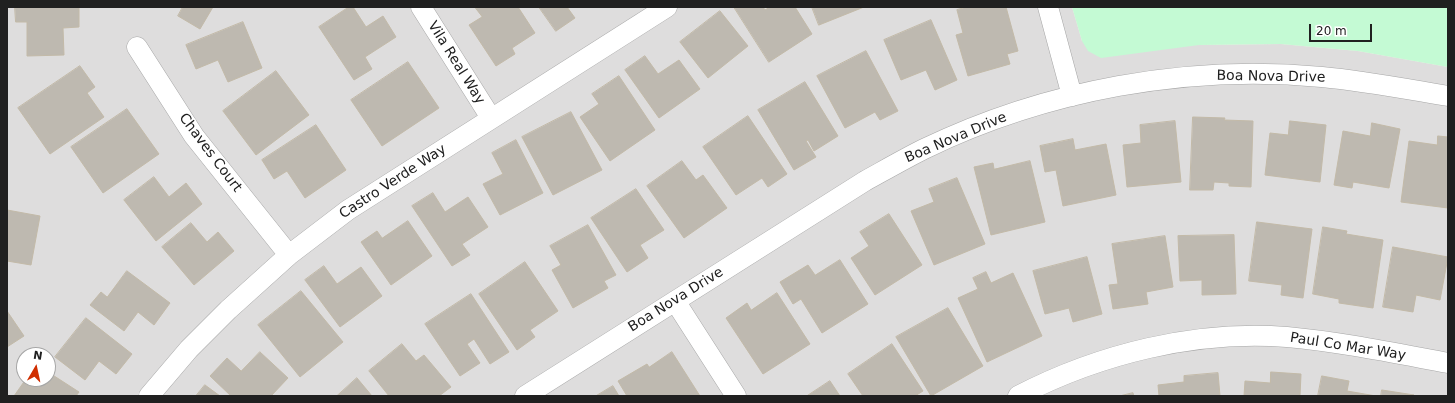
<!DOCTYPE html>
<style>
body{margin:0}
#map{position:relative;width:1455px;height:403px;overflow:hidden;background:#f1f0e6;font-family:"DejaVu Sans",sans-serif}
canvas{display:block}
.frame{position:absolute;inset:0;border:8px solid #202020;pointer-events:none}
.north{position:absolute;left:16px;top:347px;width:40px;height:40px;box-sizing:border-box;background:#fff;border:1px solid #a6a6a6;border-radius:50%;rotate:9deg;font-size:11px;font-weight:700;line-height:16px;text-align:center;color:#202020}
.north::after{content:'';display:block;margin:auto;width:14px;height:18px;background:#d02e00;clip-path:polygon(50% 0,100% 100%,50% 72%,0 100%)}
.scale{position:absolute;left:1309px;top:24px;width:63px;height:18px;box-sizing:border-box;border:2px solid #202020;border-top:0;padding-left:5px;font-size:12px;line-height:14px;white-space:nowrap;color:#202020;-webkit-text-stroke:3px #fff;paint-order:stroke}
</style>
<div id="map">
<canvas width="1455" height="403"></canvas>
<div class="frame"></div>
<div class="north">N</div>
<div class="scale">20 m</div>
</div>
<script>
const ctx = document.querySelector('canvas').getContext('2d');
ctx.lineJoin = 'round';
function fill(path, color) { ctx.fillStyle = color; ctx.fill(path, 'evenodd'); }
function strokePath(path, color, width, dash) { ctx.strokeStyle = color; ctx.lineWidth = width; ctx.lineCap = dash ? 'butt' : 'round'; ctx.setLineDash(dash || []); ctx.stroke(path); }
function write(font, color, halo, rows, align = 'center') {
  ctx.font = font + ' "DejaVu Sans",sans-serif'; ctx.lineWidth = 3; ctx.setLineDash([]); ctx.textBaseline = 'middle'; ctx.strokeStyle = halo; ctx.fillStyle = color; for (const [text, x, y, turn = 0] of rows) {
    ctx.save(); ctx.translate(x, y); ctx.rotate((+turn || 0) * Math.PI / 180); ctx.textAlign = isNaN(turn) ? turn : align; if (halo) ctx.strokeText(text, 0, 0); ctx.fillText(text, 0, 0); ctx.restore();
  }
}
fill(new Path2D(`
 M7 7H1072L1082 41 1199 45 1281 44 1358 51 1448 67V396H7ZM24 355H48V379H24Z`), '#dedddd');
fill(new Path2D(`
 M1072 7H1448V67L1358 51 1281 44 1199 45 1101 58 1088 51 1082 41Z`), '#c4fad4');
const building = new Path2D(`
 M15 7H79V27L63 28 64 55 27 56V22H16Z
 M183 7H213L200 29 178 16Z
 M349 7H353L366 27 383 16 396 37 365 57 372 69 354 80 319 27Z
 M475 7H518L535 33 512 48 515 54 496 66 469 25 482 17Z
 M539 7H567L575 18 556 31Z
 M734 7H763L765 10 770 7H795L812 34 769 62Z
 M812 7H864L819 25Z
 M967 7H1006L1018 51 1007 54 1010 64 968 76 956 35 963 33 957 10Z
 M720 11 748 46 708 78 680 42Z
 M931 20 957 80 935 90 926 70 901 80 884 40Z
 M243 22 262 68 228 82 218 60 196 69 186 45Z
 M866 51 898 111 880 120 875 112 845 128 817 76Z
 M645 56 658 74 679 60 700 89 659 118 625 70Z
 M408 62 439 108 382 146 351 100Z
 M80 66 95 87 87 93 104 117 50 154 18 108Z
 M276 71 309 115 256 155 223 111Z
 M619 76 655 130 610 161 580 117 599 104 592 94Z
 M805 82 838 136 814 151 808 140 806 141 816 157 794 170 758 110Z
 M127 109 159 154 103 193 71 147Z
 M571 112 602 170 553 195 522 137Z
 M748 116 787 174 768 187 762 178 736 195 703 147Z
 M1193 117 1225 118 1224 120 1253 121 1251 187 1229 186V183L1214 182 1213 190H1190Z
 M1175 121 1181 182 1127 187 1123 145 1141 143 1140 125Z
 M1290 121 1326 125 1320 182 1265 175 1270 133 1288 135Z
 M1372 123 1400 129 1389 188 1353 182 1352 188 1334 185 1343 131 1370 136Z
 M316 125 346 170 305 198 287 171 274 179 262 160Z
 M1438 136 1448 137V208L1401 202 1409 141 1437 145Z
 M1073 139 1075 150 1106 144 1116 195 1063 206 1056 170 1045 172 1040 146Z
 M516 140 543 193 500 215 483 184 503 174 492 153Z
 M682 161 696 180 703 175 727 208 684 238 647 186Z
 M1030 161 1045 222 991 235 974 167 993 163 994 169Z
 M154 177 169 197 186 183 202 204 156 241 124 200Z
 M957 178 985 244 934 265 911 211 934 202 929 189Z
 M636 189 664 230 640 245 648 258 627 272 591 218Z
 M433 193 445 212 468 197 488 227 462 244 470 255 452 266 412 206Z
 M7 210 40 216 31 265 7 261Z
 M889 214 922 265 875 295 851 258 869 246 860 232Z
 M408 221 432 256 391 285 361 242 377 231 382 238Z
 M1257 222 1312 229 1303 298 1281 295 1282 285 1249 281Z
 M191 223 207 242 218 232 234 251 194 285 162 247Z
 M588 225 616 275 604 281 608 288 573 308 552 270 561 265 550 246Z
 M1323 227 1347 231 1346 234 1383 240 1373 308 1339 303V299L1313 294Z
 M1234 235 1236 294 1202 295V280L1180 281 1178 236Z
 M1165 236 1173 287 1146 292 1148 304 1113 309 1109 285 1118 284 1112 244Z
 M1393 247 1448 257 1440 300 1416 295 1413 312 1383 307Z
 M1087 257 1102 314 1073 322 1069 308 1045 314 1033 271Z
 M840 260 868 304 822 333 801 299 793 304 780 282 808 265 815 275Z
 M525 262 558 311 530 330 535 337 517 350 479 294Z
 M324 266 337 284 361 267 382 296 340 327 305 280Z
 M127 271 170 303 154 325 138 312 124 331 90 305 101 292 107 297Z
 M986 272 991 283 1013 273 1042 336 987 362 958 298 978 289 973 278Z
 M301 291 343 342 300 377 258 325Z
 M777 293 810 344 763 374 726 318 747 303 751 310Z
 M471 294 509 352 490 364 474 339 467 344 480 363 460 376 425 324Z
 M948 308 983 366 931 396 896 337Z
 M7 311 24 336 7 347Z
 M86 318 132 354 116 374 99 361 85 380 55 357Z
 M402 344 416 361 424 355 451 387 439 396H389L369 371Z
 M892 344 923 391 915 396H863L848 374Z
 M260 352 288 378 271 396H231L210 376 227 358 241 371Z
 M672 352 700 396H627L618 381 647 364 649 367Z
 M48 372 79 392 76 396H14L26 379H48Z
 M1271 372 1301 374 1300 396H1244L1245 381 1270 383Z
 M1218 373 1220 396H1159L1158 385 1184 382V376Z
 M1322 376 1349 381 1347 391 1376 396H1318Z
 M357 378 372 396H337Z
 M830 381 840 396H807Z
 M205 385 220 396H196Z
 M613 386 619 396H596Z
 M1382 390 1414 395 1381 396Z
 M1133 393 1134 396H1120Z`);
fill(building, '#beb9b0');
strokePath(building, '#c3baa8', 1);
const street = new Path2D(`
 M421 7 491 118
 M1048 7 1072 96
 M137 47 194 136 289 255
 M675 301 736 396
 M149 396 189 349 228 310 289 255 348 210 667 7
 M525 396 865 181C885 170 904 159 924 149 1046 90 1188 64 1322 77 1365 81 1406 89 1448 96
 M1018 396C1099 354 1195 330 1287 337 1341 342 1394 353 1448 363`);
strokePath(street, '#a7a7a7', 21);
strokePath(street, '#fff', 20);
write('14px', '#202020', '#fff', [
 ["Vila Real Way",456,63,58],
 ["Boa Nova Drive",1271,77,1],
 ["Boa Nova Drive",956,138,-23],
 ["Chaves Court",210,153,53],
 ["Castro Verde Way",393,182,-33],
 ["Boa Nova Drive",676,300,-32],
 ["Paul Co Mar Way",1348,347,9]
]);
</script>
